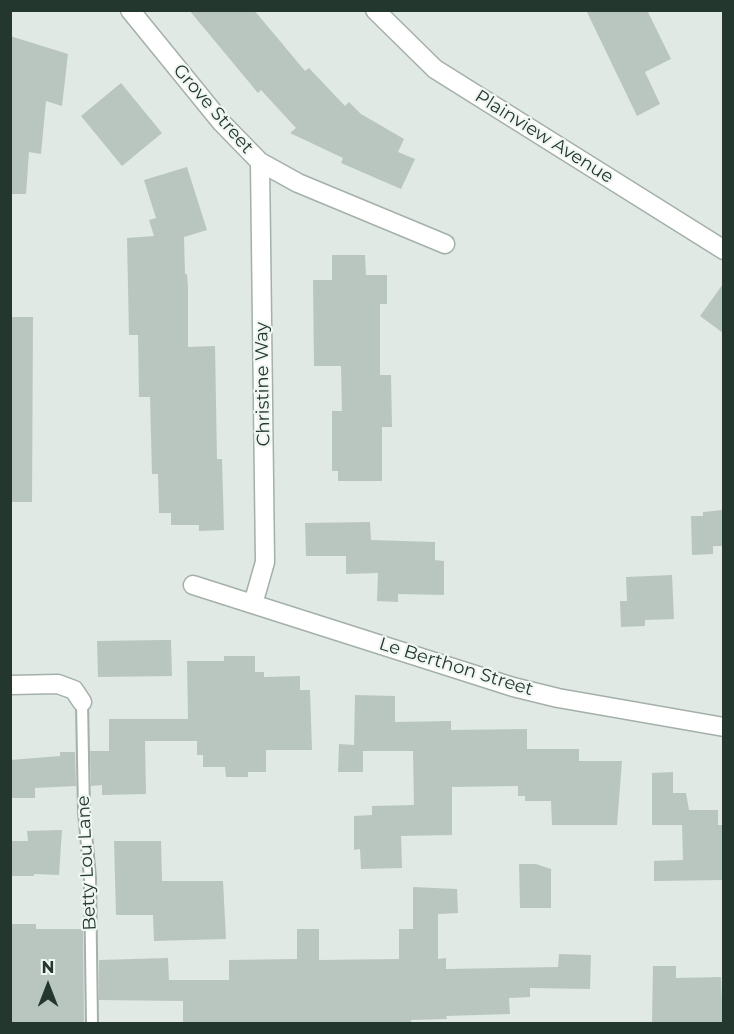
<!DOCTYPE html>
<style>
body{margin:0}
#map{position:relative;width:734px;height:1034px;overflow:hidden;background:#e0e9e3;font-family:Montserrat,sans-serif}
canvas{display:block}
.frame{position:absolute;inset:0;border:12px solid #23372e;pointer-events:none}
.north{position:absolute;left:18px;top:956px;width:60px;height:60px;-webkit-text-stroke:4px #f0f6f2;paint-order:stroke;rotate:0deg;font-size:16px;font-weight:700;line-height:24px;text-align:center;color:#23372e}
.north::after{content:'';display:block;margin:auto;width:21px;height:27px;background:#23372e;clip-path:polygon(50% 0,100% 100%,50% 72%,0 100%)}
</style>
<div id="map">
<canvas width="734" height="1034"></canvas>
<div class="frame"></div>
<div class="north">N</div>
</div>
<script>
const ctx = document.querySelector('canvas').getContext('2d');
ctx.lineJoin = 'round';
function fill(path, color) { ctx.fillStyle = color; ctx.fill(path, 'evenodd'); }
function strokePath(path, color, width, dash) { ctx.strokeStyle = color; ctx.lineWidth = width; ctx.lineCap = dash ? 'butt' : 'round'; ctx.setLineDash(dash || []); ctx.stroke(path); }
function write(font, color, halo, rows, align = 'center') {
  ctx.font = font + ' Montserrat,sans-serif'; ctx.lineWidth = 4.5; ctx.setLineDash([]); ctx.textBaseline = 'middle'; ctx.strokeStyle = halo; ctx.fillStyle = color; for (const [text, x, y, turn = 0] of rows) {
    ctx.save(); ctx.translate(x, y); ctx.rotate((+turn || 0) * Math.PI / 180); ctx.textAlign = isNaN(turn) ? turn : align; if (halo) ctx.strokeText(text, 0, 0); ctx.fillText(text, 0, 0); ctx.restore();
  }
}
fill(new Path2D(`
 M189 10H254L305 71 309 68 345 106 349 102 361 114 404 139 398 152 415 159 401 189 341 163 343 158 290 133 296 128 261 90 258 93Z
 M586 10H647L671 59 645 72 660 104 637 116Z
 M10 36 68 54 62 106 46 101 41 154 29 152 26 194H10Z
 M121 83 162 133 122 166 81 116Z
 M187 167 207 230 184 237 185 274H187L188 287V347L215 346 217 459H222L224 530 199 531V525H171V513H159L158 474H152L150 397H139L138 335H129L127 238 154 236 149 220 156 218 144 180Z
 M332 255H365L366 275H387V304H380V375H391L392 427H382V481H338V471H332V411H342L341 366H314L313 280H332Z
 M723 284V333L700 316Z
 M10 317H33L32 502H10Z
 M723 510V546H713V554L692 555 691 516H703V512Z
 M370 522 371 540 435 542V560L444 561V595L398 594V602L377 601 378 573 346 574V556H306L305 523Z
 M672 575 674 619 645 620V626L621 627 620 601H627L626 577Z
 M163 640H171L172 676 98 677 97 641Z
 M224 656H255V672H264V677L300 676V690H310L312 750H266V772H248V777H226L225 767H203V755H197V741H145L146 794 102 795V785L91 786 90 751H109V719H188L187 661H224Z
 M355 695 395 696V722L451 721V730L527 729V749H579V761H622L617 825H552L551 801H525V796H518V786L452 787V835L401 836 402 868 361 869 360 849 354 850V816L372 815V806L414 805 413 751H363V772H338L339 744 354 745Z
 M60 752H75L76 786 35 788V798H10V760L60 756Z
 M673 772V793H686L689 810H718V825H723V880L654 881V861L683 860 682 825H652V773Z
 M62 830 59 875 34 874V876H10V841H28L27 831Z
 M114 841H161L162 881H223L226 939 154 941 153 915H116Z
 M519 864H536L551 869V908H520Z
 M413 887 457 889 458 913 438 914V959L446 958V969L558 967 559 954 591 955 590 989 530 988V997L509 998 510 1014 446 1016 447 1019 411 1020V1023H183V1001L99 1000V960L168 958 169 980H229V960L297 959V929H319V960L399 959V929H413Z
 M10 924H36V929H83L84 1023H10Z
 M653 966H676V978L721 977 723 1023H652Z`), '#b9c6bf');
const lane = new Path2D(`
 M82 702 84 812 90 878 92 1024`);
const street = new Path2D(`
 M130 10 222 123 260 162 298 183 445 244
 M375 10 435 69 724 250
 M193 585 513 687 558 698 724 727
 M253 604 265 562 260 162
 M10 685 58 684 74 690 82 702`);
strokePath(lane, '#a4b0a9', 14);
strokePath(street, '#a4b0a9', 21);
strokePath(lane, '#fff', 10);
strokePath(street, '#fff', 18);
write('18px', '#23372e', '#f0f6f2', [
 ["Grove Street",213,109,49],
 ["Plainview Avenue",544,137,32],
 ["Christine Way",263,384,-91],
 ["Le Berthon Street",456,667,17],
 ["Betty Lou Lane",87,863,-93]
]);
</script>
